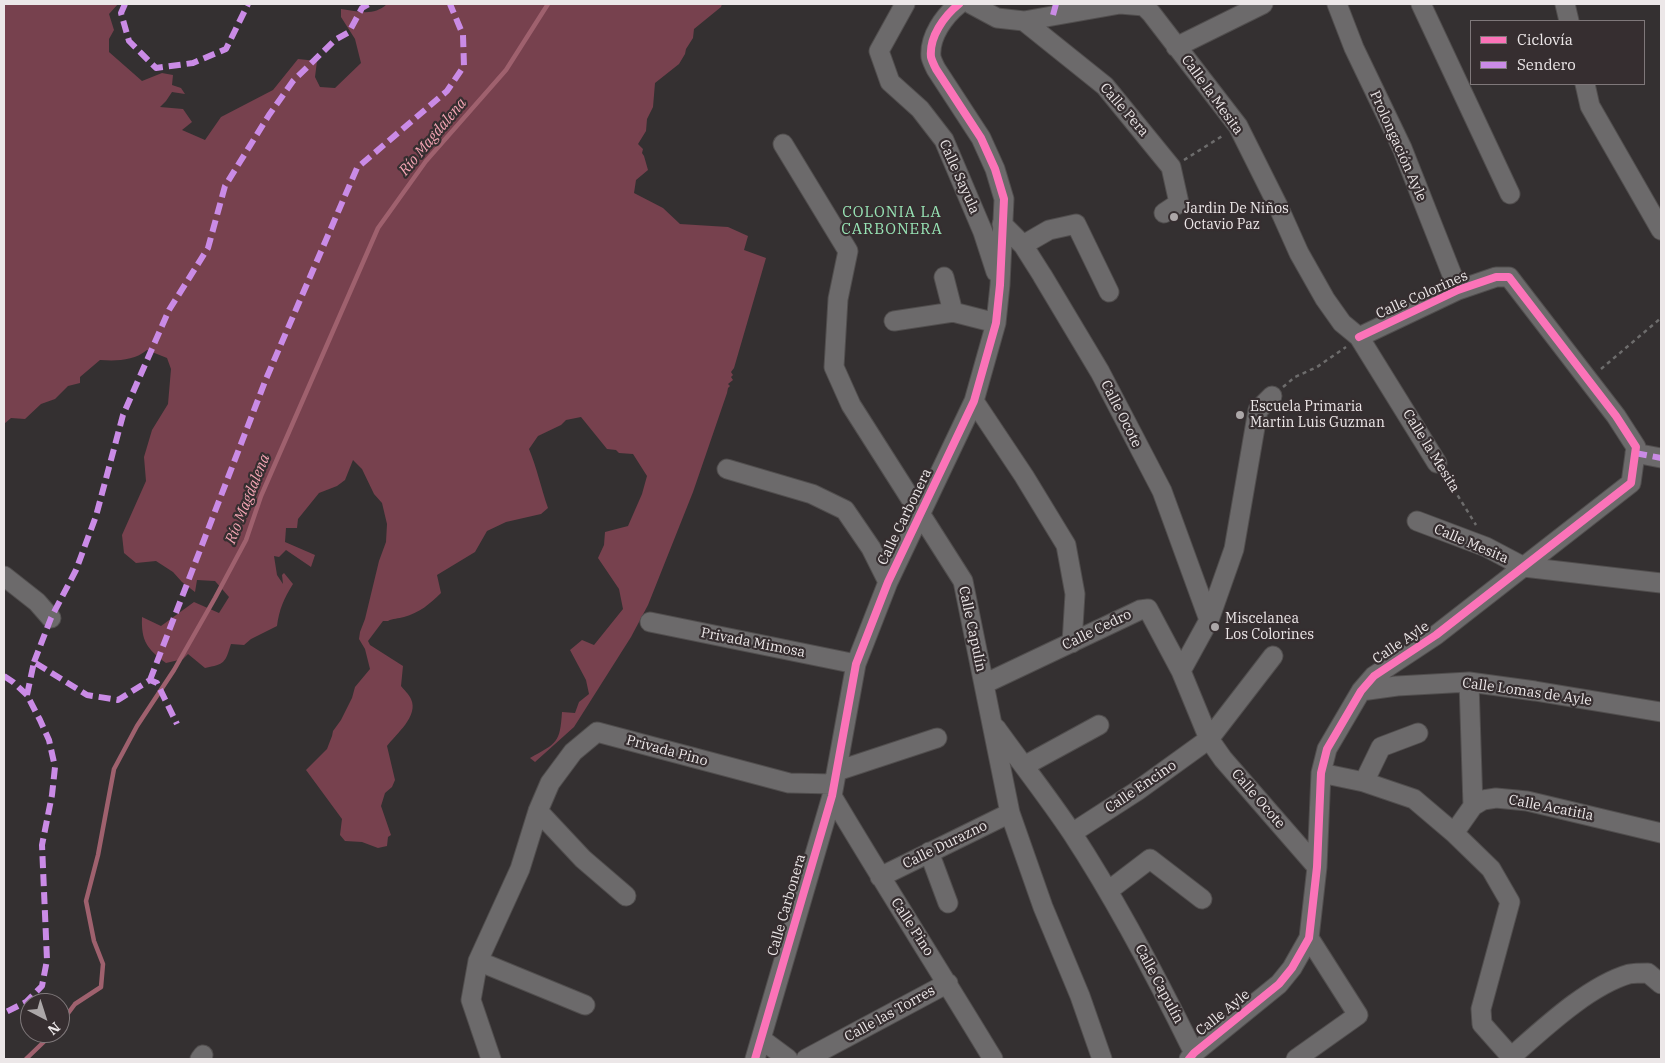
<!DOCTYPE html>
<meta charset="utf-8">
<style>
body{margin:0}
#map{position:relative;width:1665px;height:1063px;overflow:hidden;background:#343031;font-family:"IBM Plex Serif",serif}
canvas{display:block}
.frame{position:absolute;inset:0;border:5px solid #ece7e8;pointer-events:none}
.legend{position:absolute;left:1470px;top:20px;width:175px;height:65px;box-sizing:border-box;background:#362e30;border:1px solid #7f787a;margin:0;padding:6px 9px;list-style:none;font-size:15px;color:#ece7e8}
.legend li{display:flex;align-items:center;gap:10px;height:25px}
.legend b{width:25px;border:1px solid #7f787a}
.north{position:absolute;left:20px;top:993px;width:50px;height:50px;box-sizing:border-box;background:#362e30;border:1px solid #7f787a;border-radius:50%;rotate:140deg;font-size:14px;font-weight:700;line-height:20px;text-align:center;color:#ece7e8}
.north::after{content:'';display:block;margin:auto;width:18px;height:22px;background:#aca7a8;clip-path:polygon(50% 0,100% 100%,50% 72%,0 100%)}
</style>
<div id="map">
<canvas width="1665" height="1063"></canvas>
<div class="frame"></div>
<ul class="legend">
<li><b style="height:6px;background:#fb73b8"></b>Ciclovía</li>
<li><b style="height:6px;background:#ca8be6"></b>Sendero</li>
</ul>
<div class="north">N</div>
</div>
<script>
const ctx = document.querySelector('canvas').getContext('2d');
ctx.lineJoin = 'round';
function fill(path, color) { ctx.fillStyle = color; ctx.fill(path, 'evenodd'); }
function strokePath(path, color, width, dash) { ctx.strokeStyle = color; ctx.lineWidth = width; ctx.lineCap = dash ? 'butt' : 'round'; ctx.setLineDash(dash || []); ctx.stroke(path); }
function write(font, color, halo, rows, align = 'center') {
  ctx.font = font + ' "IBM Plex Serif",serif'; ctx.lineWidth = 4.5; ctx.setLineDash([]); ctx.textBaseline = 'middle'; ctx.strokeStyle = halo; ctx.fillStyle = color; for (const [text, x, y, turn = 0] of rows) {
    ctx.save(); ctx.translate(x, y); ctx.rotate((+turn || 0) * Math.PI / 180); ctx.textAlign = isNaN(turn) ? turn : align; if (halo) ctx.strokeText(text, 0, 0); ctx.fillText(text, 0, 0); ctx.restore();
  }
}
fill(new Path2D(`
 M4 4H118L109 14 114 30 109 39V52L142 81 162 73 173 75 172 85 181 88 185 94 172 92 166 101 160 107 183 109 192 122 182 130 205 140 221 117 273 90 298 59 317 61 315 77 320 87 335 88 361 63 355 39 341 17V9C358 11 373 17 387 4H722L721 7 694 29 693 38 686 49 685 54 679 64 655 83 653 107 647 119 646 131 638 144 643 149 642 153 644 156 648 170 636 180 634 193 663 208 680 224 728 227 748 236 744 250 766 258 734 368 731 372 733 375 731 377 733 380 728 384 730 386 728 388 727 393 693 492 648 605 631 637 574 727 535 762 530 758C557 743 560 743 562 712L575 713 579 702 589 694 586 680 570 650 582 640 594 645 623 609 619 589 598 558 604 545 605 532 628 526 642 494 647 476 633 454 619 453 616 450 607 449 581 417 566 420 561 425 538 436 529 449C537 468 541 488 548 508L541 514 506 522 487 531 475 552 437 575 441 593C430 604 419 613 404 617 398 619 393 618 388 621H383L368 641 370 645 403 666 401 686C404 690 409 694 411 699 419 716 396 734 387 746L395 780 392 787 385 793 381 806 391 835 388 837 387 846 378 848 362 842 345 841 340 835 342 819 306 770 327 749 332 736 333 731 341 720 352 698 355 687 370 669 365 649 359 639 360 632 365 619 379 561 386 542 387 524 382 503 374 494 362 469 353 460 345 480 337 486 319 493 298 519 297 528H286L285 542 315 555 311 567 286 550 279 557 274 556 277 575 283 584 282 575 284 573 293 584C284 598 279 610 277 626L251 639 244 645 231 644C225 663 225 664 205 668L188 654 183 659 166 663C147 649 141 641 142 617L161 626 194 602 219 613 229 597 215 581 197 580 195 592 182 582 173 572 156 561 136 563 124 553 122 535 146 481 144 457 152 430 168 404 171 369 167 358 147 350C134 361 116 361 100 360L80 377V383L68 386 55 399 41 404 25 419 11 418 4 424Z`), '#77414e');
strokePath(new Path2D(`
 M60 1024 75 1004 101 987 103 964 94 941 86 901 98 855 114 769 137 726 174 670 215 598 246 540 261 496 378 228 426 161 506 70 548 4
 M26 1059 53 1033`), '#9f616e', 4.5);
const minor = new Path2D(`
 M905 4 879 51 890 82 920 109 944 140 983 232 996 272
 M971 4 997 18 1024 21 1120 4 1144 6 1151 13 1238 126 1278 206 1299 253 1325 299 1342 323 1359 337 1437 463
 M1337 4 1354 48 1402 148 1458 290
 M1421 4 1510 194
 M1565 4 1569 21
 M1024 21 1105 86 1171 167 1179 203 1164 213
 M1176 47 1263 4
 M1585 84 1590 106 1661 230
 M783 144 848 251 838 299 834 367 851 405 963 581 1010 813 1043 907 1080 996 1102 1059
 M1002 224 1023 245 1042 275 1100 372 1162 491 1209 620
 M1023 245 1049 230 1076 224 1109 292
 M944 277 953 312
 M894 321 953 312 996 323
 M974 401 1024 476 1066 545 1075 594 1072 643
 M1635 453 1661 458
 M727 469 812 494 845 510 871 548 888 582
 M1417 521 1486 547 1524 567 1661 583
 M4 576 37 602 51 618
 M650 622 856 664
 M1181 671 1209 620 1234 549 1258 410 1272 396
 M1469 682 1473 806
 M984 684 1140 610 1148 609 1181 671 1209 739 1223 759 1317 867
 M1361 691 1397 686 1469 682 1535 691 1661 712
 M996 728C1021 763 1048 797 1072 833 1118 903 1157 978 1194 1053
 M1024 766 1099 725
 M837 771 937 738
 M1321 773 1364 782 1414 799 1454 833 1491 869 1510 902 1481 1009 1482 1024 1513 1059
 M1364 782 1381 747 1418 733
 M832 796C884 884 940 971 993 1059
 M538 811 583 859 626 896
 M1072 833 1137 791 1209 739 1273 656
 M1454 833 1473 806 1483 800 1496 798 1527 801 1661 833
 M929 852 948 903
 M880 877 1010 813
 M1108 891 1150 859 1202 899
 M478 961 585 1005
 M761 1039 788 1059
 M1511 1057C1543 1029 1588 986 1629 974 1635 973 1642 973 1648 973L1661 984
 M200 1059 203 1055
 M491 1059 471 1000 478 961 520 869 538 811 550 783 573 752 597 732 789 783 834 784
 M755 1059 832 796 856 664 888 582 974 401 996 323 1000 285 1004 199 995 169 981 138 936 69C934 65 932 61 931 57 929 37 944 16 959 4
 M806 1059 948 983
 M1189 1059 1194 1053 1279 984 1292 968 1309 938 1317 867 1321 773 1327 749 1361 691 1374 676 1436 635 1631 483 1636 447 1616 416 1509 277H1496L1458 290 1359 337
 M1296 1059 1358 1015 1309 938`);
strokePath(minor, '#514e4e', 21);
strokePath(new Path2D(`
 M1184 160 1224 135
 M1601 369 1661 318
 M1283 387 1295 377 1317 367 1346 347
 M1445 475 1476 525`), '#6d6c6c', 2.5, [4, 4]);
strokePath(minor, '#6c6a6b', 19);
strokePath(new Path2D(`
 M125 4 121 13 129 41 156 68 193 63 226 49 248 4
 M1053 15 1056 4
 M1635 453 1661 458
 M34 662 51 618 76 570 96 516 123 415 169 310 208 248 225 186 269 115 293 81 335 40 349 32 362 8 369 4
 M4 676 13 682 27 695 40 720 49 740 55 767 52 795 42 845 47 960 42 986 26 1002 4 1013
 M150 680 266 379 357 168 447 91 464 66 463 35 450 4
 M27 695 34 662 87 695 118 700 150 680 157 683 177 724`), '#ca8be6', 6, [12, 6]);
strokePath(new Path2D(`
 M755 1059 832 796 856 664 888 582 974 401 996 323 1000 285 1004 199 995 169 981 138 936 69C934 65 932 61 931 57 929 37 944 16 959 4
 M1189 1059 1194 1053 1279 984 1292 968 1309 938 1317 867 1321 773 1327 749 1361 691 1374 676 1436 635 1631 483 1636 447 1616 416 1509 277H1496L1458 290 1359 337`), '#fb73b8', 8);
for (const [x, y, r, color] of [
 [1174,217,5,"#aca7a8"],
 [1240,415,5,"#aca7a8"],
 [1215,627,5,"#aca7a8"]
]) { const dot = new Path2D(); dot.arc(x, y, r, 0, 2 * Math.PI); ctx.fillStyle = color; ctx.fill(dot); strokePath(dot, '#362e30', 2); }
write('14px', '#ece7e8', '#362e30', [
 ["Calle la Mesita",1212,95,54],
 ["Calle Pera",1124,110,49],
 ["Prolongación Ayle",1398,146,66],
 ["Calle Sayula",959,177,66],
 ["Calle Colorines",1422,295,-24],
 ["Calle Ocote",1121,414,63],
 ["Calle la Mesita",1431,451,58],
 ["Calle Carbonera",905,517,-64],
 ["Calle Mesita",1471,544,23],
 ["Calle Capulín",972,629,78],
 ["Calle Cedro",1097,630,-26],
 ["Privada Mimosa",753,643,11],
 ["Calle Ayle",1401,643,-34],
 ["Calle Lomas de Ayle",1527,692,8],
 ["Privada Pino",667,751,15],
 ["Calle Encino",1141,787,-34],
 ["Calle Ocote",1258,799,49],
 ["Calle Acatitla",1551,808,11],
 ["Calle Durazno",945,845,-26],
 ["Calle Carbonera",787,905,-74],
 ["Calle Pino",912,927,57],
 ["Calle Capulín",1159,984,62],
 ["Calle Ayle",1223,1013,-39],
 ["Calle las Torres",890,1014,-29]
]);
write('14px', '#ece7e8', '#362e30', [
 ["Jardin De Niños",1184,209],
 ["Octavio Paz",1184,225],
 ["Escuela Primaria",1250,407],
 ["Martin Luis Guzman",1250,423],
 ["Miscelanea",1225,619],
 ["Los Colorines",1225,635]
], 'left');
write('italic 15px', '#f5a6b5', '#362e30', [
 ["Río Magdalena",433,137,-50],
 ["Río Magdalena",248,499,-68]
]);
ctx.letterSpacing = '1px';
write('15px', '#98e5b6', '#362e30', [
 ["COLONIA LA",892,213],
 ["CARBONERA",892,230]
]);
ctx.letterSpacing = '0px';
</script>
